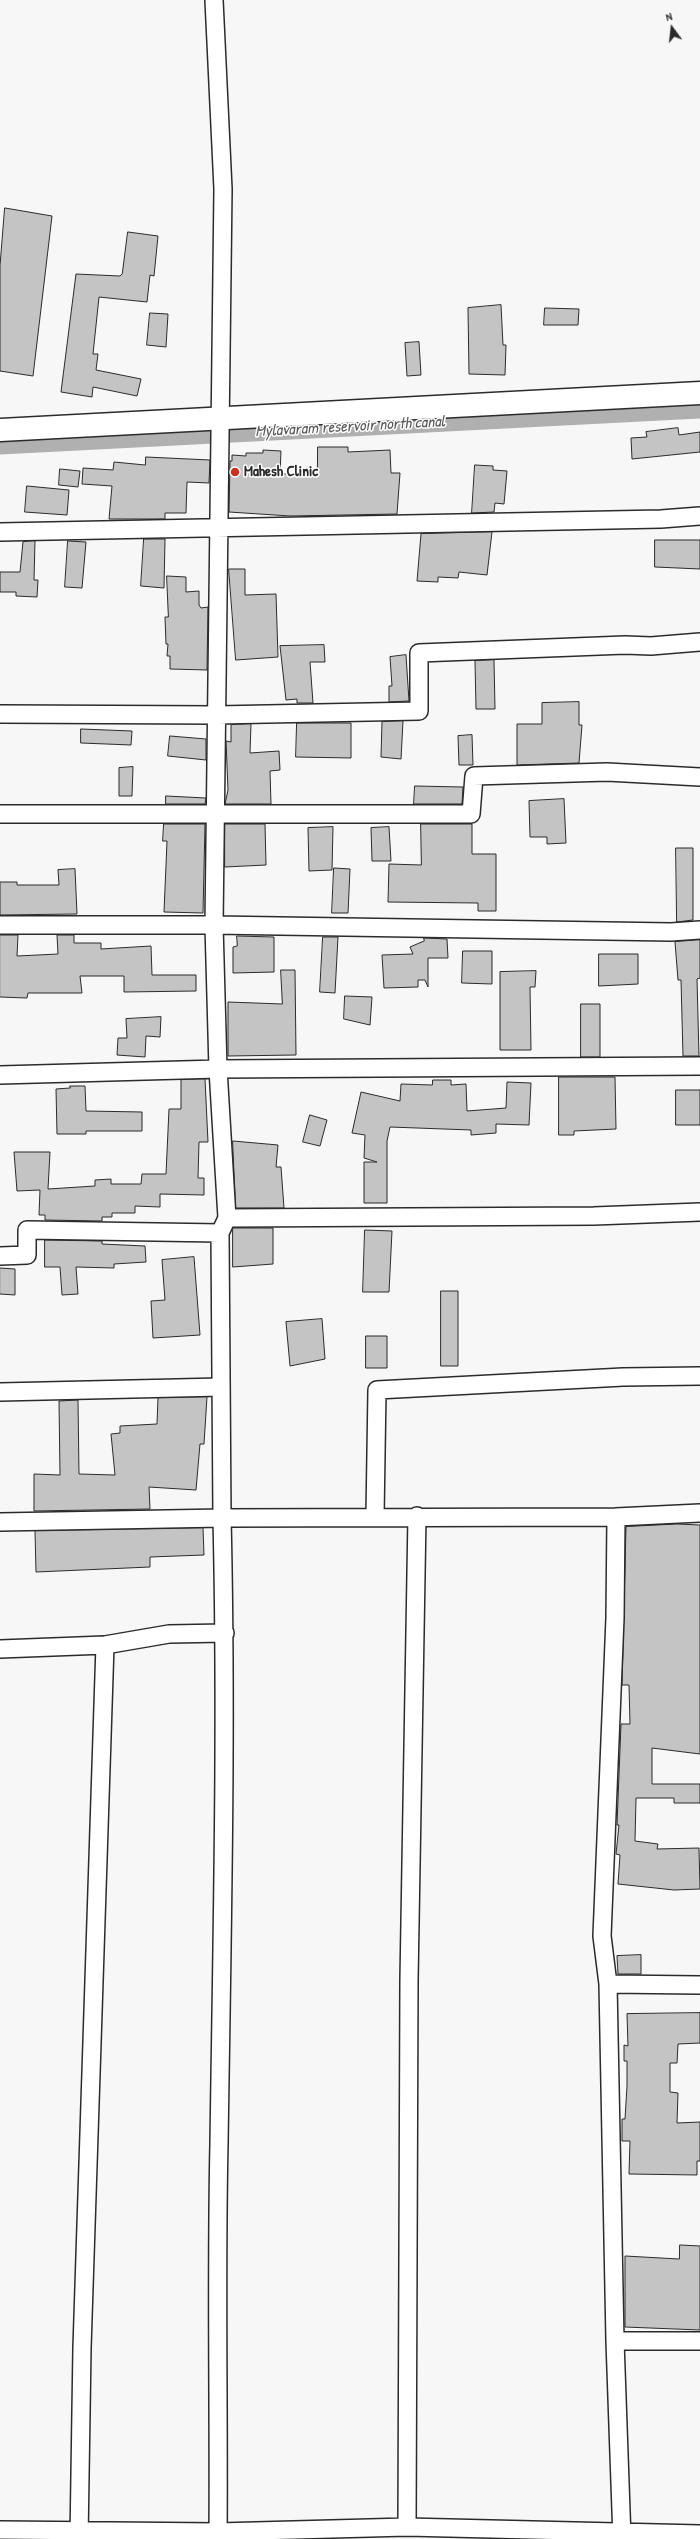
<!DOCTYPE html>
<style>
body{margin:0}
#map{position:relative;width:700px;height:2539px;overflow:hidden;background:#f7f7f7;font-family:"Patrick Hand",sans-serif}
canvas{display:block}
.north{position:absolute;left:652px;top:8px;width:40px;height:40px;-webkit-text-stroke:3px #fff;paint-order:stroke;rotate:345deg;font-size:11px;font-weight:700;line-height:16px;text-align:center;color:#2b2b2b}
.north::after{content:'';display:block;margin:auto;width:14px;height:18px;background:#2b2b2b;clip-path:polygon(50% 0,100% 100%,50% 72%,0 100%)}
</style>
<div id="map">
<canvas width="700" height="2539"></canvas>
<div class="north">N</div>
</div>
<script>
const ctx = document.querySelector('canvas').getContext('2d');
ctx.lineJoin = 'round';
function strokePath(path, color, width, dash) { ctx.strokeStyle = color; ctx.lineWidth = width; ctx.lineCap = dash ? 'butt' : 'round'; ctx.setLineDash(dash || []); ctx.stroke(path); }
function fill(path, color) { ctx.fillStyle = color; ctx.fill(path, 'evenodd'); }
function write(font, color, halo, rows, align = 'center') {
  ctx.font = font + ' "Patrick Hand",sans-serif'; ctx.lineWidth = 3; ctx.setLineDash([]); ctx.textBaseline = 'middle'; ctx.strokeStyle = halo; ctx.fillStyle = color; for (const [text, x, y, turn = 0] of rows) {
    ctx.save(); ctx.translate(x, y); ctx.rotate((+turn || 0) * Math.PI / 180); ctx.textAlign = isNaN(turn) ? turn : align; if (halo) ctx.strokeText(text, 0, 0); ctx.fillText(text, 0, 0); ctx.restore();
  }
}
strokePath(new Path2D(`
 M0 445 700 409`), '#b0b0b0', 19);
const building = new Path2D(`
 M5 208 52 216 33 376 0 371V266Z
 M128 232 158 236 154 276 150 275 147 302 99 297 93 354H98L96 370 141 379 137 396 93 387 92 397 61 392 76 274 120 276 122 274Z
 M501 305 503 345H506L505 375 469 374 468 308Z
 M545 308 579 309 578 325H544Z
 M150 313 168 314 166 347 147 345Z
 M419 342 421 375 407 376 405 343Z
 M678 428 679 435 700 432V452L632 459 631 438 647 437 646 432Z
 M318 447H348V452L390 450 391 473H400L397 514 290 516 229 512 230 461H232V455L246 456V453H263V450L281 451 280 474 317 473Z
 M146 457 210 460 209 483 187 482 186 513H165V519H109L112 486 82 484 83 468 113 470 114 462 145 465Z
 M475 465 493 466V470L507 471 504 504 495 503 494 512 472 513Z
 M60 469 80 471 78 487 59 485Z
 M27 486 69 490 67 515 25 512Z
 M492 532 487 575 459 572 458 578 438 577V582L417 581 421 534Z
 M144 539H165L164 588 141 586Z
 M655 540H700V569L655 567Z
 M35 541 34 580H38L37 597 16 596V592H0V572H20L23 542Z
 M68 541 86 542 82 588 65 587Z
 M229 569H245V595L276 594 278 657 236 660Z
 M167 576 186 577V592L199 591V605L201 608 208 607 207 670 170 669V656H167L168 644H166L165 617H168Z
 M324 645 325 662H310L313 703H297V699L286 700 280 646Z
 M406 655 409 701 389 702V686H392L390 657Z
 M494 660 495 709H476L475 661Z
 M579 702V725H582L579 763 517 765V724H542V703Z
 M403 721 401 759 381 757 382 722Z
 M297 723H351V758L296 757Z
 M251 724 250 753 279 751 280 770 270 771 271 804H225L228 790 226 741 231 742V725Z
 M81 729 132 731 131 745 81 743Z
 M472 735 473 765H459L458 736Z
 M170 736 206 739V760L168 756Z
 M133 767 132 796H119V768Z
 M415 786 463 787 462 804H414Z
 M166 796 206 798 205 804H166Z
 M564 799 566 843 547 844V837H530L529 801Z
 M164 824H205L203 913 164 912 167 841H163Z
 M225 824H265L266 865 225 867Z
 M421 824H472V854H496V911H478V903L388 902 389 864 421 865Z
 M333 827 332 870 309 871 308 828Z
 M389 827 391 861H372L371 828Z
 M676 848H693V920L677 922Z
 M334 868 350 869 348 913H332Z
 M75 869 77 914 0 915V882H17V885H59L58 870Z
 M0 935H18L17 956 58 954 57 935H74V943H101V949L151 946 152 975H196V991L124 992V976H80L82 993H28L27 998 0 997Z
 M237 936 274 937V972L233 973V947L237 946Z
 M323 937H338L335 993 320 992Z
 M424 938 447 939 448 958H428V987L425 980H418V987L384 988 382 955 413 954 410 947 424 941Z
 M700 940V978L697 979 699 1056H683L681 980H678L675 942Z
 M463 951H492V984L462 983Z
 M599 954H638V984L599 986Z
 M281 970H295L296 1055 228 1056V1002L282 1004Z
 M536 971 535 987H530L531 1050H500V972Z
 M345 996 372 997 370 1025 344 1019Z
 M581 1004H600V1057H581Z
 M161 1017 160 1037 146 1036 145 1057 117 1055 118 1038H127L126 1019Z
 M559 1077H615L616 1129 574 1131V1135H559Z
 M205 1079 208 1142H199L198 1178H204V1195L160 1194V1207L135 1206V1213H112V1217H102V1221L45 1220V1215H39L40 1190 17 1191 14 1152H50L48 1189 95 1186V1180L111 1179V1184H141L142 1174H166L169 1109H181V1080Z
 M433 1080H451V1085L466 1084 467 1111 506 1108 507 1082 531 1083 529 1125 496 1124V1133L471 1135V1130L390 1127 387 1141V1203H364V1162H377L364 1158 365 1135 352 1133 361 1092 400 1101 401 1084 432 1085Z
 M70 1086H85L86 1111 142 1112V1131H86V1134H57L56 1089 70 1088Z
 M676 1090H700V1125H676Z
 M310 1115 327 1120 320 1146 303 1142Z
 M233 1141 278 1145 276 1167H281L284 1208H236Z
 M233 1228H273V1264L233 1267Z
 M365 1230 392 1231 389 1292H363Z
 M45 1240 102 1241V1244L145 1246 146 1262 114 1264V1268L76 1267 78 1294 62 1295 60 1267H45Z
 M194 1257 200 1335 153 1338 151 1301 165 1300 162 1260Z
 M0 1268 15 1269V1295L0 1294Z
 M441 1291H458V1366H441Z
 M322 1319 325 1359 290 1366 286 1322Z
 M366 1336H387V1368H366Z
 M207 1397 204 1444H200L196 1490 149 1487 150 1509 34 1511V1474L60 1475 59 1401 78 1400 79 1474 115 1475 111 1434 120 1433V1426L157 1424 158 1398Z
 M677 1524 700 1525V1754L652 1748V1784H700V1803H674V1798H636L635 1841 658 1844 657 1849 699 1848 700 1889 674 1890 618 1884 620 1855 616 1854 619 1825H617L621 1724H630L629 1685H622L626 1527Z
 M203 1528 204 1555 150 1557V1567L36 1572 35 1531Z
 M641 1955V1974H618L617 1956Z
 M700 2013V2043L678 2044 677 2063H670V2092L678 2093 677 2123 700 2122V2161H697V2175L629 2174 630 2141H622V2119H625L627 2086V2061H624V2045L628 2046 627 2014Z
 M680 2245 700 2246V2330L625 2327V2256L679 2259Z`);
fill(building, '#c4c4c4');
strokePath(building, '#2b2b2b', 1);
const minor = new Path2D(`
 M214 0 223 189 214 925 218 1069 227 1218 220 1233
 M0 532 661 519 700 516
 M0 714 217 715 419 711V653L625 645 651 646 700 642
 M0 814H471L474 776 607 772 700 777
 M0 925H214L671 932 700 930
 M0 1075 218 1069 700 1066
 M227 1218 594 1216 700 1212
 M0 1256 27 1255V1230L220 1233 222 1518 616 1517 615 1618 602 1936 608 1984 615 2341 622 2539
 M0 1392 221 1387
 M375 1516 377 1390 623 1377 700 1376
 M616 1517 700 1513
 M0 1522 222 1518C227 1727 222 1935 219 2144 216 2276 219 2407 218 2539
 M0 1649 105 1645 169 1634 225 1633
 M608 1984 700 1985
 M615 2341H700
 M407 2527 409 1980 417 1516
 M0 2530 218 2532 407 2527 700 2534
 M79 2539 82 2348 105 1645`);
const secondary = new Path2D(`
 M0 430 700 393`);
strokePath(minor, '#2b2b2b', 20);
strokePath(secondary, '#2b2b2b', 25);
strokePath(minor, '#fff', 17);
strokePath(secondary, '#fff', 22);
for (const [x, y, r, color] of [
 [235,472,5,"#c8321e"]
]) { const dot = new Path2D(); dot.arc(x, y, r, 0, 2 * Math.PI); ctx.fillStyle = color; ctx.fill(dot); strokePath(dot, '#fff', 1.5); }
write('bold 15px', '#2b2b2b', '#fff', [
 ["Mahesh Clinic",244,472]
], 'left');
write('italic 16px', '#5a5a5a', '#fff', [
 ["Mylavaram reservoir north canal",350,427,-3]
]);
</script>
